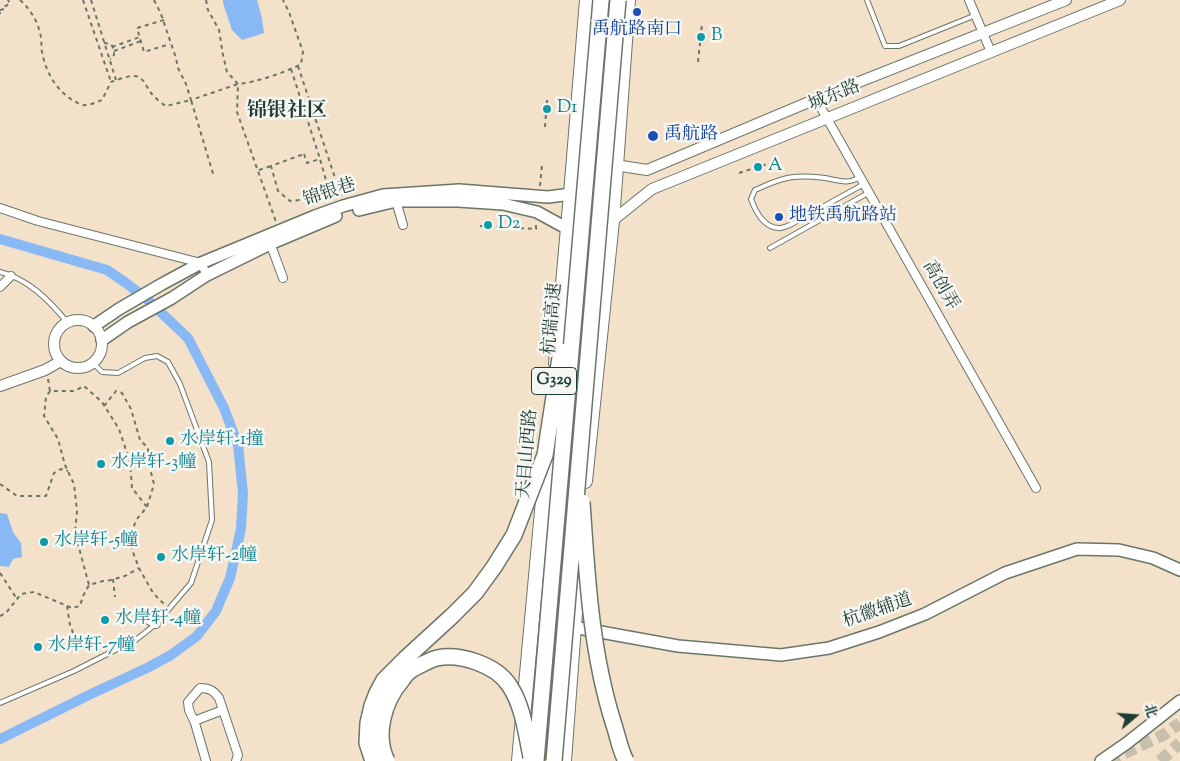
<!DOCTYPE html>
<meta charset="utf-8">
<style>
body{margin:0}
#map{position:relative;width:1180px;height:761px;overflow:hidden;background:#f4e1c9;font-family:"Sorts Mill Goudy","Noto Serif SC",serif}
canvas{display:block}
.north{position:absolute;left:1110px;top:691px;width:50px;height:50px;-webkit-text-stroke:4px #f6f6f2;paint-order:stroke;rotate:72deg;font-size:14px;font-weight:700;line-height:20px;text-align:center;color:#1f3d34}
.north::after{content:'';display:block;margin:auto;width:18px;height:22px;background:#1f3d34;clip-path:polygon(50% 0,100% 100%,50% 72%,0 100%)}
</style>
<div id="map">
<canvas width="1180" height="761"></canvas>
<div class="north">北</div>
</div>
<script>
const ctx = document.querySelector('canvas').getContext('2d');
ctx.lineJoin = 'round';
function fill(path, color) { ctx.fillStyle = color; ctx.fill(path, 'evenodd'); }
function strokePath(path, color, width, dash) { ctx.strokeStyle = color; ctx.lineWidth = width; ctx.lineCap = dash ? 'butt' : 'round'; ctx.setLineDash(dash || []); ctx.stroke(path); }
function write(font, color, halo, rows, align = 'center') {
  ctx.font = font + ' "Sorts Mill Goudy","Noto Serif SC",serif'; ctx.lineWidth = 5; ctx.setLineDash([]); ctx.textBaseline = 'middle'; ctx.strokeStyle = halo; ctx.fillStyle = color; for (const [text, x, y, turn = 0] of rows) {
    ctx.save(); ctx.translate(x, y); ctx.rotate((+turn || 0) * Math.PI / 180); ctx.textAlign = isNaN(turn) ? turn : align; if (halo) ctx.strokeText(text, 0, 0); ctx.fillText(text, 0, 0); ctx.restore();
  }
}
fill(new Path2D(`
 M223 0H257L262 18 264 33 242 40 232 30 223 3Z
 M0 513 7 514 13 532 21 543 22 557 13 559 9 567 0 566Z`), '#88b9f5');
strokePath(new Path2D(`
 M0 239 107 270 126 283 148 300 188 338 224 408 238 445 243 493 241 529 230 578 216 611 197 636 171 655 149 667 91 694 0 739`), '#88b9f5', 10);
strokePath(new Path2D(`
 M1108 761 1165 734 1180 723
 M1160 761 1180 743`), '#c9c0ab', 12, [12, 6]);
const service = new Path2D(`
 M867 0 885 46H899L976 15
 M859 177C849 185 837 180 825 178 815 177 803 176 793 177 780 178 767 185 755 190L751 199C755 210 763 227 778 228 781 229 787 226 790 225L864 184
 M770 248 868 193
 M0 272C28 279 49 300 67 322
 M0 703 74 671 137 639 156 624 191 583 212 520 209 462 180 384 168 362 157 356 145 358 118 373 102 372 93 363`);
const minor = new Path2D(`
 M969 0 991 52
 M816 99 1036 488
 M395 200 396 201 403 225
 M0 208 38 221 201 263 207 275
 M269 240 283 278
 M0 287 11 276
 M145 618 156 624
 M194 721 223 710
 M206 761 195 723 189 710 188 702 200 688C210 688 214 691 219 698L238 755 236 761`);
const tertiary = new Path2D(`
 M583 186 615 165 647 170 816 99 1066 0
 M576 227 612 221 652 189 1120 0
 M54 344a24 24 0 1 1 48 0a24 24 0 1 1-48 0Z
 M0 386 45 370 61 361`);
const secondary = new Path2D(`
 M359 210 396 201H458L503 204 537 212 568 229
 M94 326 119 309 162 284 201 263 315 216 343 206 383 195 459 190 548 197 571 194
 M102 340 128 322 172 298 207 275 270 244 336 216
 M573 627 678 646 781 655 829 648 879 632 925 614 1005 573 1077 549 1119 550 1153 558 1180 570
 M1101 761 1127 743 1180 701`);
const trunk = new Path2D(`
 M556 363 571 194 587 0
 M585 481 612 221 628 0
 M519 761 547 457
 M564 761 580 545`);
strokePath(service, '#6a7668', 6);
strokePath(minor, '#6a7668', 10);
strokePath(tertiary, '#6a7668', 12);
strokePath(secondary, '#6a7668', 14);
strokePath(trunk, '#6a7668', 16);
strokePath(new Path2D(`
 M20 0C30 9 37 20 40 33 42 39 41 46 42 52 46 73 57 92 76 102 78 103 81 105 83 105 89 106 96 102 102 100L111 82C117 80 130 75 135 76 144 77 146 87 151 93 155 98 161 103 166 106L191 100 214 177
 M83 0 111 82
 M91 0 116 80
 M154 0 161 14 176 58 178 68 186 84 191 100 238 84 237 112 276 222
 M206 0 208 10 219 30 223 55 227 72 238 84C257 82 284 73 301 64L303 52 289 12 283 0
 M0 10 4 9 3 7 10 4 8 0
 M0 12V14
 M164 20 137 28 144 52 170 44
 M104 43 111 44C114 49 115 53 113 58L110 59
 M112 47 140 37
 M114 51 141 41
 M698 62 702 24
 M298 66 341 196
 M291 69 320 159
 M545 127 547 100
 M304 154 307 163 320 159 329 191 318 193 310 199 290 201 278 191 271 166Z
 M259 170 271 166
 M739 173 767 164
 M540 186 542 165
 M480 226 536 229V223
 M48 379 50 391H74L84 386 102 402 119 429 130 462 132 488 147 507 136 520 129 542 139 568 153 593 165 605
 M50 391 46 397 44 416 58 439 65 465 74 484 77 511 75 533 89 585
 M104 406 116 391 122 393 131 409 140 440 148 448 149 465 154 484 147 507
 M0 484 17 496H46L54 473 61 469 68 471
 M0 573 17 599
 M113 579 115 597
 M67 606 70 625 77 643
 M0 616 6 613 21 594 34 592 72 608 80 606 83 596 89 585 103 581 111 580 125 576 139 568`), '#6a7668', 2, [4, 4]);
strokePath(service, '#fff', 4);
strokePath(minor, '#fff', 8);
strokePath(tertiary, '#fff', 10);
strokePath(secondary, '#fff', 11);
strokePath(trunk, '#fff', 14);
const motorwayBridge = new Path2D(`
 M582 502C587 577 591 653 614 725 618 737 620 750 626 761
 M373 761 367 743 368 723 372 706 377 693 384 680 405 659 452 616 475 593 494 567 514 535 545 455 561 351
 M387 761C374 735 384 701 402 680 404 677 407 673 410 671 414 668 432 659 437 658 460 653 496 665 509 685 523 705 526 733 531 757
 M536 761 601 0
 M554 761 618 0`);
strokePath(motorwayBridge, '#6a7668', 18, []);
strokePath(motorwayBridge, '#fff', 15);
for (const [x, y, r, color] of [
 [637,12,5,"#1a4fb4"],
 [701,37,5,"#0f9aa8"],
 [547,109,5,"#0f9aa8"],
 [653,136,6,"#1a4fb4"],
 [758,167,5,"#0f9aa8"],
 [779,217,5,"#1a4fb4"],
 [488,225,5,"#0f9aa8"],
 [170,441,5,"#0f9aa8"],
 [101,464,5,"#0f9aa8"],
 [44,542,5,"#0f9aa8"],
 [161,557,5,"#0f9aa8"],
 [105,620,5,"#0f9aa8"],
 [38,647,5,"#0f9aa8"]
]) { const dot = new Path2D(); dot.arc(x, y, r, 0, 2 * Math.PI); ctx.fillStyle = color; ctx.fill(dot); strokePath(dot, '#f6f6f2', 2); }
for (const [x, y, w] of [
 [554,381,45]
]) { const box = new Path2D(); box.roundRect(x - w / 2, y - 13.5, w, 27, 4); ctx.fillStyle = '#f6f6f2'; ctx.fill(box); strokePath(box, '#1f3d34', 1); }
write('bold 16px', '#1f3d34', null, [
 ["G329",554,381]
]);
write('18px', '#164399', '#f6f6f2', [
 ["禹航路南口",637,31,"center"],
 ["禹航路",664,136],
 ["地铁禹航路站",789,217]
], 'left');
write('18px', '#0d838f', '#f6f6f2', [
 ["B",711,37],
 ["D1",557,109],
 ["A",768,167],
 ["D2",498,225],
 ["水岸轩-1撞",180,441],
 ["水岸轩-3幢",111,464],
 ["水岸轩-5幢",54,542],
 ["水岸轩-2幢",171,557],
 ["水岸轩-4幢",115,620],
 ["水岸轩-7幢",48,647]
], 'left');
write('18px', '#1f3d34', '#f6f6f2', [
 ["城东路",835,97,-22],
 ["锦银巷",330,194,-18],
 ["高创弄",939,286,60],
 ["杭瑞高速",554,319,-85],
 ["天目山西路",529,454,-85],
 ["杭徽辅道",878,612,-19]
]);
write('bold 20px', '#1f3d34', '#f6f6f2', [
 ["锦银社区",287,113]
]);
</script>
